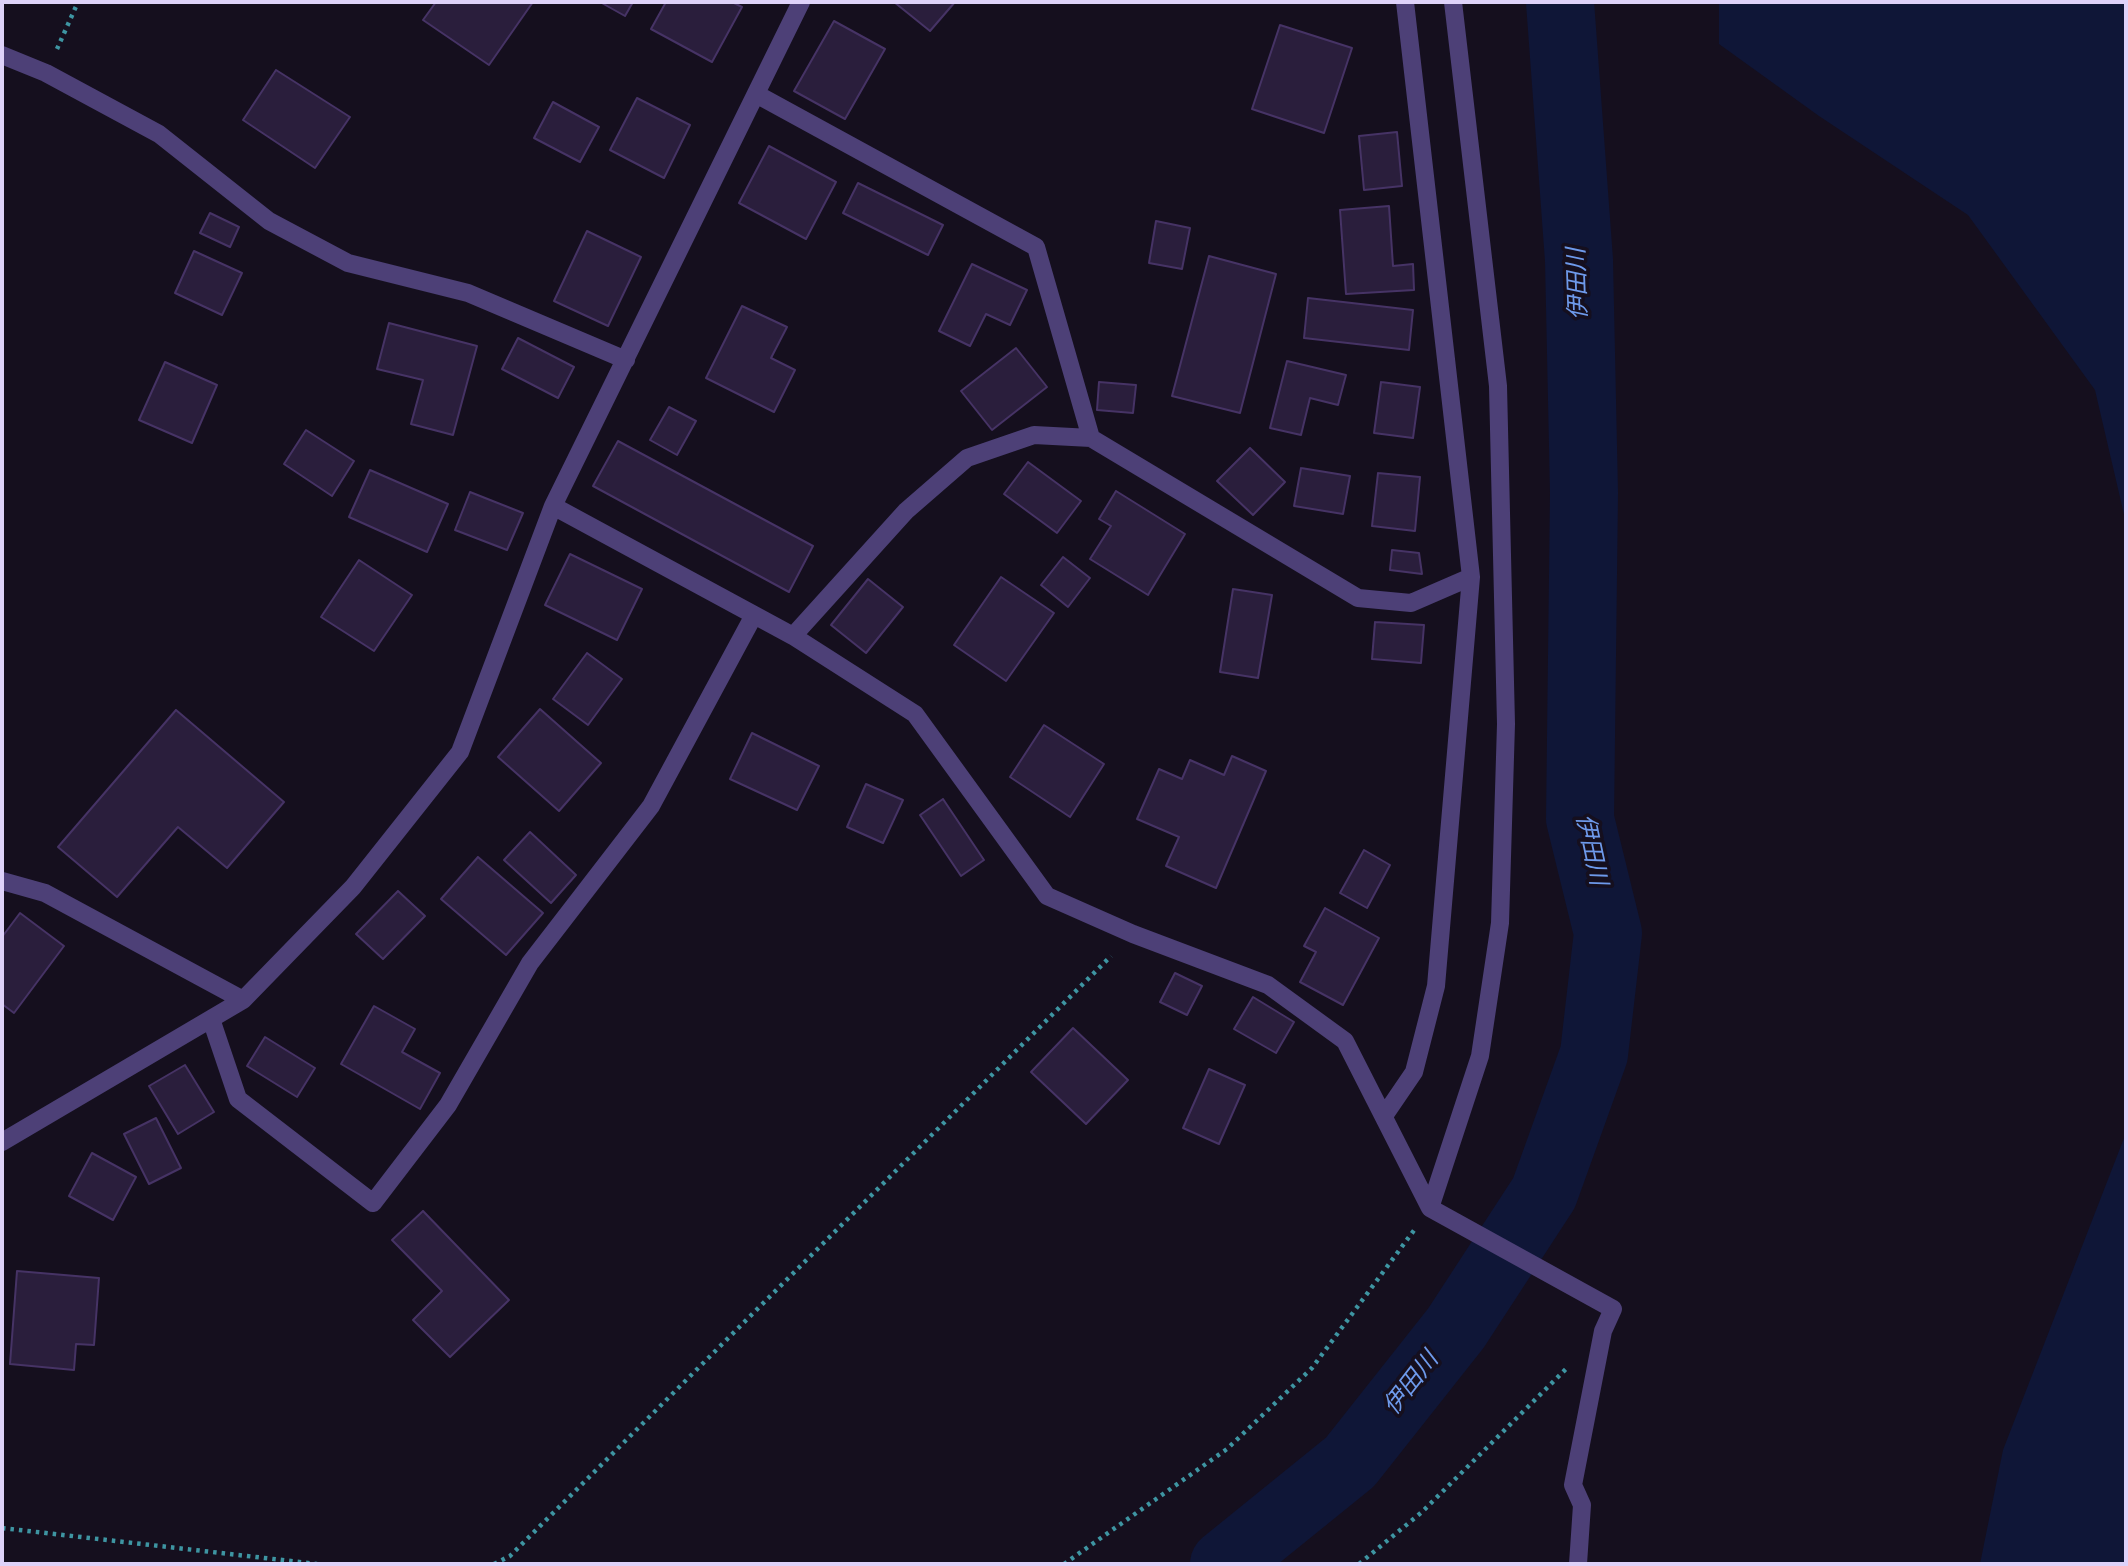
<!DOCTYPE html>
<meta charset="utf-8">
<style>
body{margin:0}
#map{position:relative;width:2128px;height:1566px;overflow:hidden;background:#150f1e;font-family:"Roboto Condensed",sans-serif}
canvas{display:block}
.frame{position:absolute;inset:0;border:4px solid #ded2f9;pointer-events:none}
</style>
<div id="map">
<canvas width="2128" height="1566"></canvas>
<div class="frame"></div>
</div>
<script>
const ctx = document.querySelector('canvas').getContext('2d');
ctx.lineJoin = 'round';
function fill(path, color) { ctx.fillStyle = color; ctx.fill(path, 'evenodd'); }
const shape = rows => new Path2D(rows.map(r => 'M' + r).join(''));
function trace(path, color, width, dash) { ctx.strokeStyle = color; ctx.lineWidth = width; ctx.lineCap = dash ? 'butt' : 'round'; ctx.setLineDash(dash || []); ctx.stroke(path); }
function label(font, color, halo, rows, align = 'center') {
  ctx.font = font + ' "Roboto Condensed","Noto Sans JP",sans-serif'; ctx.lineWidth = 7; ctx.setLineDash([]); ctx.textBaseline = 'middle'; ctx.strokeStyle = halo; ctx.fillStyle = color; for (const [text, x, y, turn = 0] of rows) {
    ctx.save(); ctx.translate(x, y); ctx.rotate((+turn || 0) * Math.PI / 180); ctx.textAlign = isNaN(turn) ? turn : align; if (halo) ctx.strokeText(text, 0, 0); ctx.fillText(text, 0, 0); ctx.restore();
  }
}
fill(shape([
 [1719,2,2126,2,2126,523,2095,390,1968,215,1819,116,1719,44],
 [2126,1133,2126,1564,1980,1564,2003,1450]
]), '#0f1637');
trace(shape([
 [1224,1564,1350,1462,1456,1328,1544,1193,1594,1054,1608,933,1580,819,1584,493,1579,260,1560,2]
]), '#0f1637', 68);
const building = shape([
 [436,2,533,2,489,65,423,20,436,2],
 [600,2,633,2,625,16,600,2],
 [666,2,732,2,742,7,712,62,651,29,666,2],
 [894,2,955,2,930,31,894,2],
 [834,21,885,49,845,119,794,91,834,21],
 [1280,25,1352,48,1324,133,1252,109,1280,25],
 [276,70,350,117,315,168,243,120,276,70],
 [637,98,690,125,664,178,610,150,637,98],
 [553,102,599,127,580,162,534,138,553,102],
 [1397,132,1402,186,1364,190,1359,136,1397,132],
 [769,146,836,182,806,239,739,203,769,146],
 [858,183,943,225,928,255,843,213,858,183],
 [1389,206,1393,266,1413,264,1414,290,1346,294,1340,210,1389,206],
 [210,213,239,227,230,247,200,233,210,213],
 [1156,221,1190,228,1182,269,1149,263,1156,221],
 [587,231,641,257,608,326,554,301,587,231],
 [194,251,242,273,222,315,175,293,194,251],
 [1209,256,1276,274,1240,413,1172,396,1209,256],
 [972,264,1027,290,1010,325,986,314,970,346,939,331,972,264],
 [1308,298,1413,310,1409,350,1304,338,1308,298],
 [742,306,787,327,771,358,795,370,774,412,706,378,742,306],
 [389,323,477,346,453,435,411,424,423,380,377,369,389,323],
 [518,338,574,367,558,398,502,369,518,338],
 [1016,348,1047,387,992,430,961,391,1016,348],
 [1287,361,1346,375,1338,405,1310,398,1301,435,1270,428,1287,361],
 [165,362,217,385,192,443,139,420,165,362],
 [1099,382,1136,385,1133,413,1097,410,1099,382],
 [1381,382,1420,387,1413,438,1374,433,1381,382],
 [669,407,696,421,677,455,650,440,669,407],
 [306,430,354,461,332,496,284,464,306,430],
 [618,441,813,546,789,592,593,486,618,441],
 [1250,448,1285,482,1253,515,1217,481,1250,448],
 [1028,462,1081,501,1057,533,1004,494,1028,462],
 [1301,468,1350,476,1343,514,1294,506,1301,468],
 [370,470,448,504,427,552,349,517,370,470],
 [1378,473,1420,477,1415,531,1372,526,1378,473],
 [1116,491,1185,534,1148,595,1090,559,1111,526,1099,519,1116,491],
 [470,492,523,513,507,550,455,530,470,492],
 [1392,550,1419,553,1422,574,1390,570,1392,550],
 [570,554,642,589,617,640,545,605,570,554],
 [1063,557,1090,578,1068,607,1041,585,1063,557],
 [359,560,412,595,374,651,321,617,359,560],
 [1001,577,1054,613,1006,681,954,645,1001,577],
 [868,579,903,607,866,653,831,625,868,579],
 [1233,589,1272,595,1258,678,1220,672,1233,589],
 [1375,622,1424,625,1421,663,1372,659,1375,622],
 [587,653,622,679,588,725,553,699,587,653],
 [540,709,601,763,559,811,498,757,540,709],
 [176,710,284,802,227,868,178,827,117,897,58,847,176,710],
 [1044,725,1104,764,1070,817,1010,777,1044,725],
 [752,733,819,766,797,810,730,779,752,733],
 [1232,756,1266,771,1216,888,1166,866,1179,837,1137,819,1159,769,1182,779,1190,760,1224,775,1232,756],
 [866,784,903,800,883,843,847,827,866,784],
 [943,799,984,860,961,876,920,815,943,799],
 [530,832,576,875,551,903,504,860,530,832],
 [1364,850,1390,865,1367,908,1340,893,1364,850],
 [478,857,543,913,506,955,441,899,478,857],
 [398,891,425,916,383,959,356,934,398,891],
 [1325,908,1379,938,1343,1005,1300,982,1316,952,1304,946,1325,908],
 [20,913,64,946,14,1013,2,1004,2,937,20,913],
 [1175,973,1202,986,1187,1015,1160,1002,1175,973],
 [1253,997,1294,1022,1276,1053,1234,1029,1253,997],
 [374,1006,415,1029,402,1052,440,1073,420,1109,341,1064,374,1006],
 [1073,1028,1128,1080,1086,1124,1031,1072,1073,1028],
 [265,1037,315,1068,297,1097,247,1066,265,1037],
 [185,1065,214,1112,178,1134,149,1086,185,1065],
 [1209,1069,1245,1085,1219,1144,1183,1128,1209,1069],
 [156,1118,181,1168,149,1184,124,1134,156,1118],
 [92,1153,136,1177,113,1220,69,1196,92,1153],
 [423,1211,509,1300,450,1357,413,1320,442,1291,392,1240,423,1211],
 [17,1271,99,1278,94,1345,76,1344,74,1370,10,1364,17,1271]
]);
fill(building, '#2a1e3c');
trace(building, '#463365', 2);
trace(shape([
 [57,49,78,2],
 [2,1528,317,1564],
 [494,1564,510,1556,1111,956],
 [1064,1564,1227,1449,1312,1368,1415,1229],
 [1359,1564,1422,1512,1566,1369]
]), '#3e95a2', 4.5, [3.5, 5]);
trace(shape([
 [2,55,46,73,159,134,269,221,348,263,468,293,626,360],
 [756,94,1036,247,1091,438,1358,598,1411,603,1471,577],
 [553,506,793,636,915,714,1047,896,1133,934,1268,985,1345,1041,1430,1208,1613,1309,1603,1331,1573,1485,1582,1505,1578,1564],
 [793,636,906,511,967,458,1034,435,1091,438],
 [2,881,45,893,243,1000],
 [211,1019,238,1099,373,1203,448,1105,530,963,651,806,754,615],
 [1384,1116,1414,1072,1436,986,1471,577,1405,2],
 [2,1142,243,1000,353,887,460,752,553,506,801,2],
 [1430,1208,1480,1056,1500,923,1506,724,1498,386,1453,2]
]), '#4d4077', 18);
label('italic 24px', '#6e9aeb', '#150f1e', [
 ["伊田川",1579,284,-92],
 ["伊田川",1590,850,78],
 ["伊田川",1412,1384,-52]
]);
</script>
